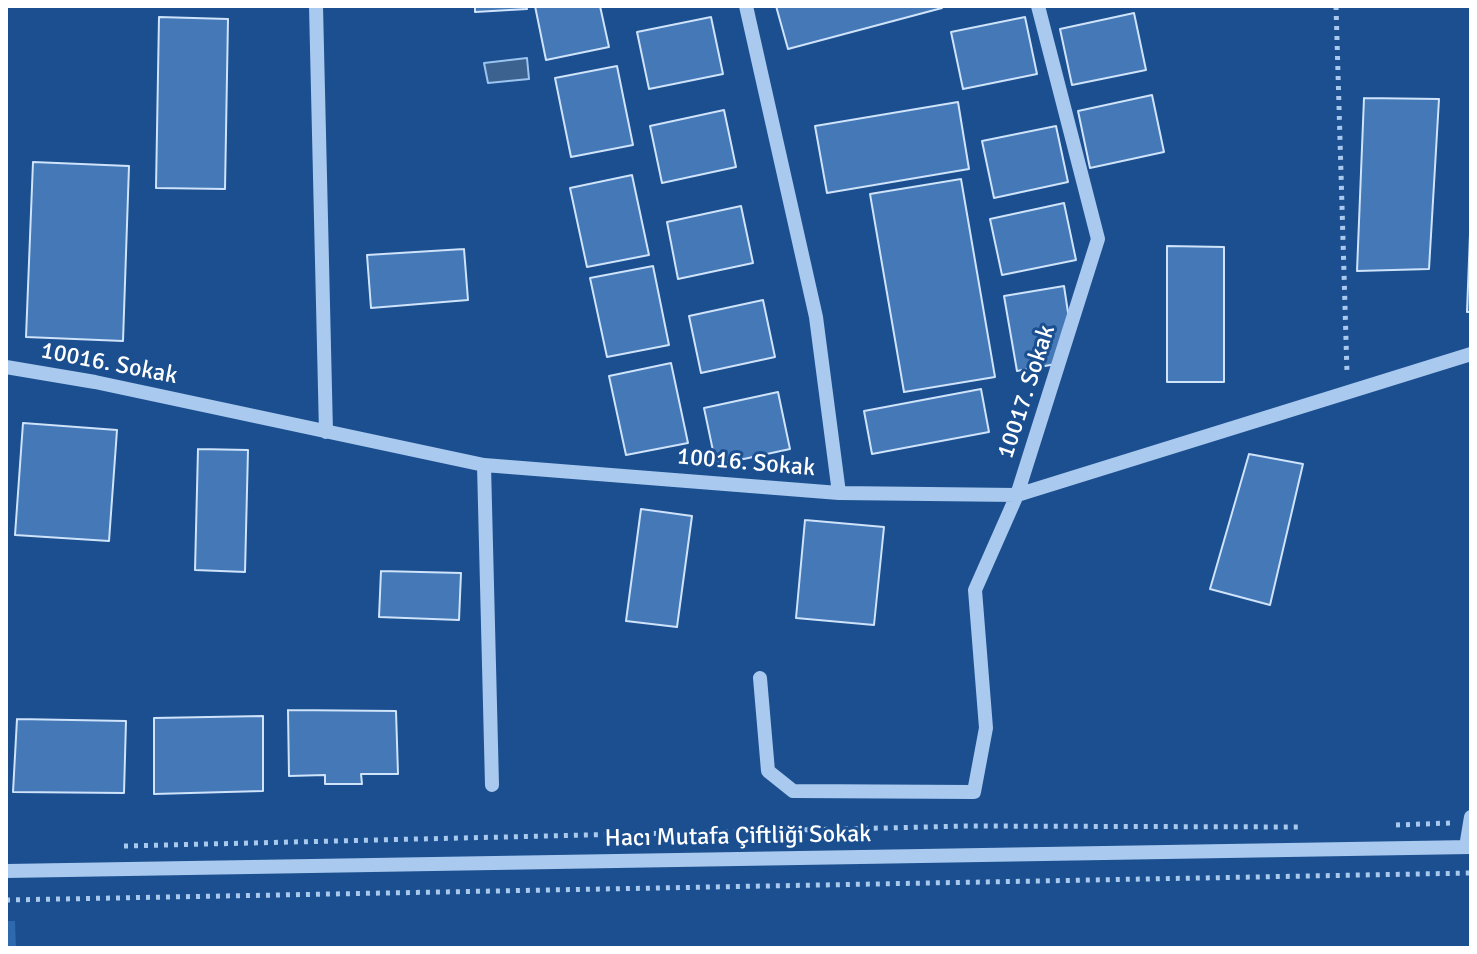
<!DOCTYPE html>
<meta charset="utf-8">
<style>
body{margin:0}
#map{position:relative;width:1477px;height:954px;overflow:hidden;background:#1b4f8f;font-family:Signika,sans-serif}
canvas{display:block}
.frame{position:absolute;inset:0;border:8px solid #fff;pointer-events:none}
</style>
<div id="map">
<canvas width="1477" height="954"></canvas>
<div class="frame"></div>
</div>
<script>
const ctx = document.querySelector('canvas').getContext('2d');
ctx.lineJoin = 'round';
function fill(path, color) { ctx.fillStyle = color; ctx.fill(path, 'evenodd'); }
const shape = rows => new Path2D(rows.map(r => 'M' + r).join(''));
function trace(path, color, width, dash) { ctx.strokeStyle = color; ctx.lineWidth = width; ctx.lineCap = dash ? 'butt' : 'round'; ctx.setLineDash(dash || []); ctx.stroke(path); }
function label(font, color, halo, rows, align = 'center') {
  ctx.font = font + ' Signika,sans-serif'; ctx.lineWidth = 6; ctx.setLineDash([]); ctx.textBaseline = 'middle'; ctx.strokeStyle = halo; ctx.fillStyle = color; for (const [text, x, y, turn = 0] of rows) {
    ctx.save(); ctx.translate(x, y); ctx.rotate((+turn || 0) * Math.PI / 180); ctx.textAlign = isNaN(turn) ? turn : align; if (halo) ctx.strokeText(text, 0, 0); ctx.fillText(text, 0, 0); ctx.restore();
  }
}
fill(shape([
 [6,921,15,921,16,948,6,948]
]), '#2e69ad');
const water = shape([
 [527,58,529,79,488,83,484,63,527,58]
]);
fill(water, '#3c6290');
trace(water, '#9cc4f0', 2);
const building = shape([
 [475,6,526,6,527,9,475,12,475,6],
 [535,6,600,6,609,47,546,60,535,6],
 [776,6,942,6,942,8,788,49,776,6],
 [1134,13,1146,70,1072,85,1060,29,1134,13],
 [159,17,228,19,225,189,156,188,159,17],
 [711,17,723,74,649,89,637,32,711,17],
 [1025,17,1037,74,963,89,951,32,1025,17],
 [617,66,633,145,571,157,555,78,617,66],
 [1152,95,1164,152,1090,168,1078,111,1152,95],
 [1364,98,1439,99,1429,269,1357,271,1364,98],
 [958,102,969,169,827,193,815,126,958,102],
 [724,110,736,167,662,183,650,126,724,110],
 [1056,126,1068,182,994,198,982,141,1056,126],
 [33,162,129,166,123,341,26,337,33,162],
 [632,175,649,255,587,267,570,188,632,175],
 [961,179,995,377,904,392,870,194,961,179],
 [1064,203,1076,260,1002,275,990,219,1064,203],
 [741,206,753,263,678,279,667,222,741,206],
 [1471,208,1471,312,1467,312,1471,208],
 [1167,246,1224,247,1224,382,1167,382,1167,246],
 [464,249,468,300,371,308,367,255,464,249],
 [653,266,669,345,607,357,590,278,653,266],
 [1064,286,1069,319,1056,364,1017,371,1004,296,1064,286],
 [763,300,775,357,701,373,689,316,763,300],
 [671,363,688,443,626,455,609,376,671,363],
 [981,389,989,432,872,454,864,411,981,389],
 [778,392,790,449,716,465,704,408,778,392],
 [23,423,117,430,109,541,15,535,23,423],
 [198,449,248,450,245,572,195,570,198,449],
 [1249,454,1303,464,1270,605,1210,589,1249,454],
 [641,509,692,516,677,627,626,621,641,509],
 [805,520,884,527,874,625,796,618,805,520],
 [381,571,461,573,459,620,379,617,381,571],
 [288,710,396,711,398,774,361,774,362,784,325,784,325,775,289,776,288,710],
 [263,716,263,791,154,794,154,718,263,716],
 [17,719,126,721,124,793,13,792,17,719]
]);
fill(building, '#4478b7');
trace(building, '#cfe3fa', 2);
trace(shape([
 [1336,6,1347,373],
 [1396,825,1450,823],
 [124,846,967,826,1302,827],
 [6,900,1471,873]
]), '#a9c9ee', 5, [4, 6]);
trace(shape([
 [316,6,326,432],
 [746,6,816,317,839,493],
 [6,367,95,382,484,465,839,493,1017,495,1471,354],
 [484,465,492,785],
 [760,678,768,771,793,791,974,792,986,728,975,590,1017,495,1098,239,1038,6],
 [1466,847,1471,817],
 [6,871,1471,847]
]), '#a9c9ee', 14);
label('24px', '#fff', '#1b4f8f', [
 ["10016. Sokak",109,364,11],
 ["10017. Sokak",1027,392,-72],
 ["10016. Sokak",746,463,5],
 ["Hacı Mutafa Çiftliği Sokak",738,837,-1]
]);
</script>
